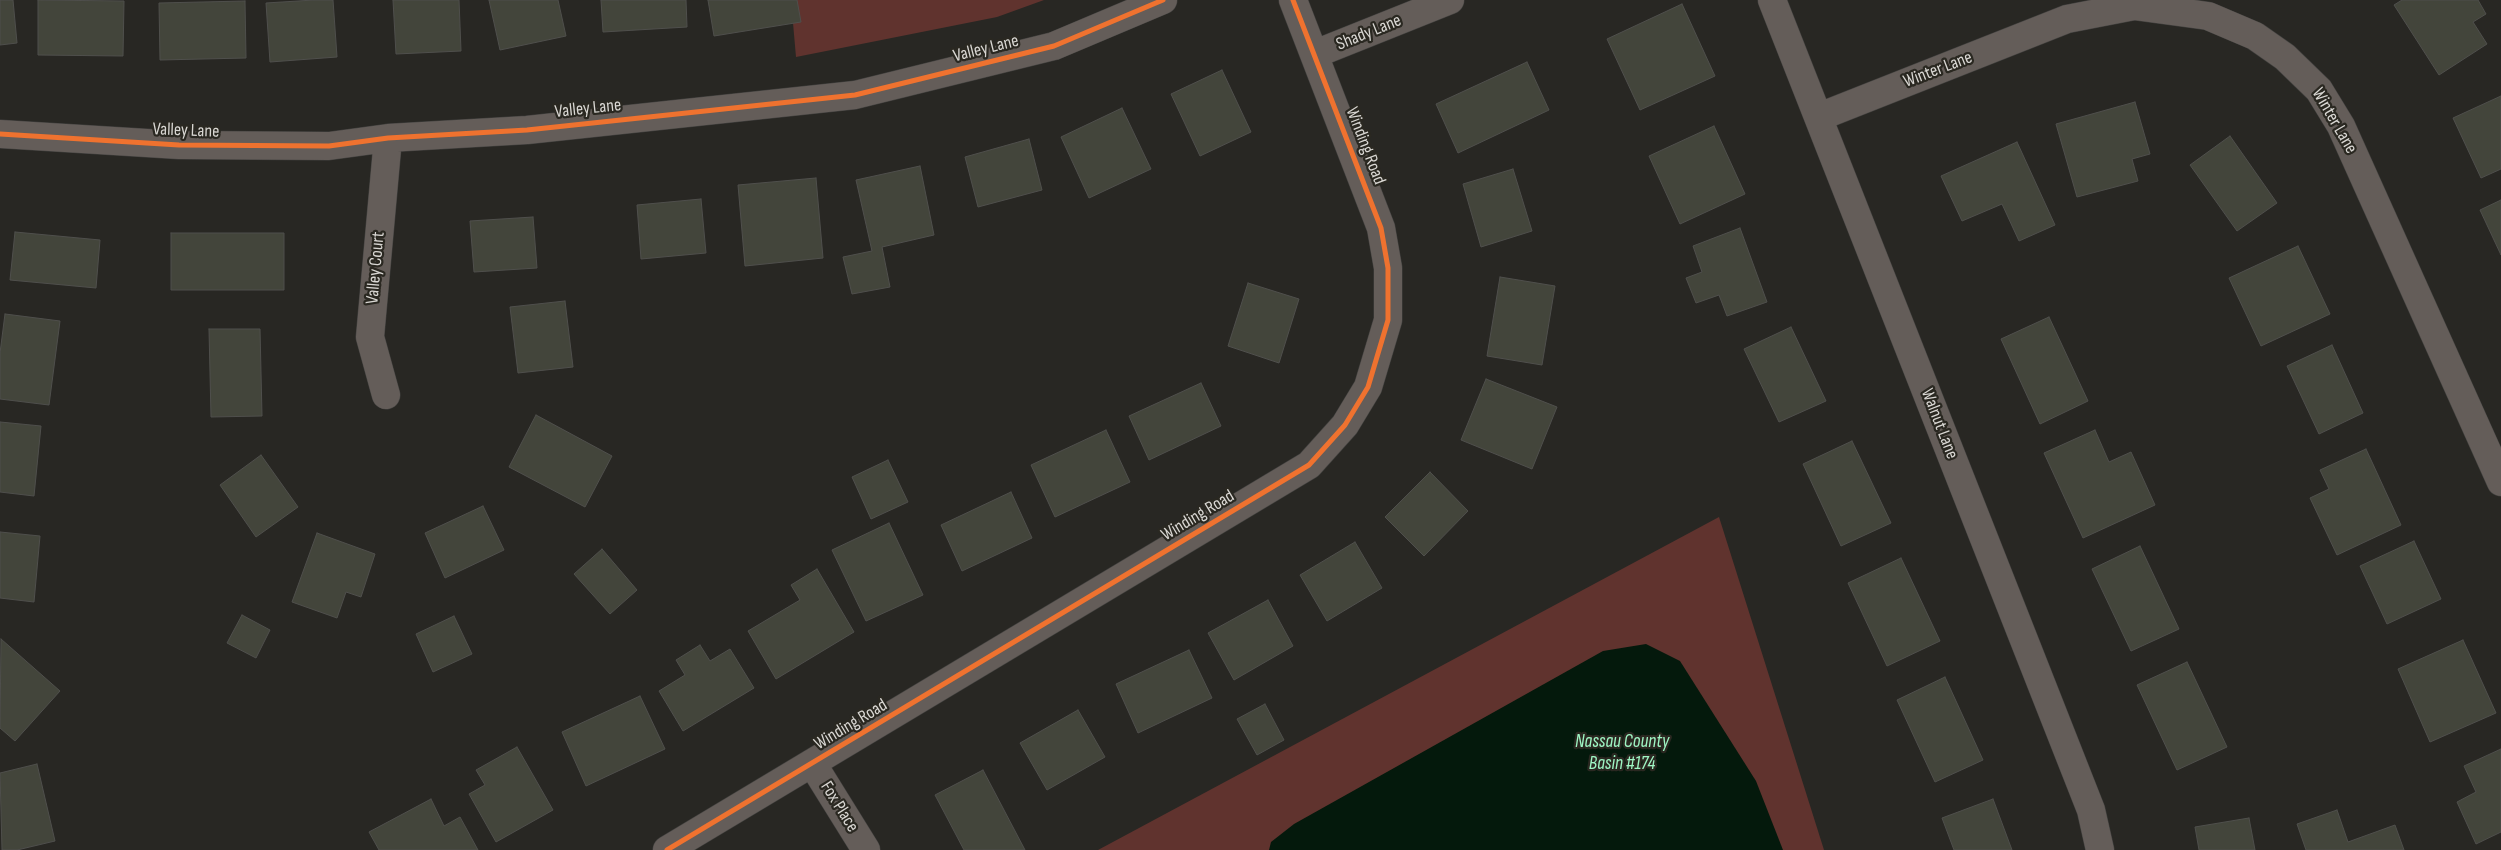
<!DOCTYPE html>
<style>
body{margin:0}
canvas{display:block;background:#282723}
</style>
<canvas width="2501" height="850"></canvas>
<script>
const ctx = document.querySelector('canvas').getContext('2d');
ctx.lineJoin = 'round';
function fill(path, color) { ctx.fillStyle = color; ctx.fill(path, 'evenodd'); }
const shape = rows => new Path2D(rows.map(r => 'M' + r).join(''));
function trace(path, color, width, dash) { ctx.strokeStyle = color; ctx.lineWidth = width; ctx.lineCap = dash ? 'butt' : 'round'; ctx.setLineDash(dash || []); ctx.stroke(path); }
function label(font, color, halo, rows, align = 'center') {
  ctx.font = font + ' "Sofia Sans Condensed",sans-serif'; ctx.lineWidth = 4.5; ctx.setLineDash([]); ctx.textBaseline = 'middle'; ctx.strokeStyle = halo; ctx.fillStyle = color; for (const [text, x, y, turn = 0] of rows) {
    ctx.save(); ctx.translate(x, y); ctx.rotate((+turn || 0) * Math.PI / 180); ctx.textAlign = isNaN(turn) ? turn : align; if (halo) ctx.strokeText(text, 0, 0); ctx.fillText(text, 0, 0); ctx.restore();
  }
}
fill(shape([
 [791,0,1044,0,997,17,796,57],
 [1719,517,1824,850,1098,850]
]), '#60332e');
fill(shape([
 [1646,644,1680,661,1756,781,1783,850,1269,850,1271,842,1294,824,1603,651]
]), '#04190c');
const building = shape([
 [0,0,13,0,17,43,0,45,0,0],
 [38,0,124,1,123,56,38,55,38,0],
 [314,0,333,0,337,57,270,62,266,3,314,0],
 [393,0,459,0,461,51,396,54,393,0],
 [489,0,558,0,566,36,500,50,489,0],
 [601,0,686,0,687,27,603,32,601,0],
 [708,0,797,0,801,22,714,36,708,0],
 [2402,0,2478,0,2486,14,2473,22,2487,44,2439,75,2394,5,2402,0],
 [245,1,246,58,160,60,159,3,245,1],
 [1682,4,1715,76,1640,110,1607,39,1682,4],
 [1527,62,1549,110,1458,153,1436,104,1527,62],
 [1222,70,1251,132,1200,156,1171,94,1222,70],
 [2501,96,2501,169,2481,178,2453,118,2501,96],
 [2135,102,2150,154,2132,159,2138,181,2077,197,2056,124,2135,102],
 [1122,108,1151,169,1089,198,1061,137,1122,108],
 [1714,126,1745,194,1680,224,1649,156,1714,126],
 [2230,136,2277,203,2237,231,2190,165,2230,136],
 [1029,139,1042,190,978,207,965,157,1029,139],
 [2017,142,2055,225,2019,241,2002,204,1962,221,1941,176,2017,142],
 [920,166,934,235,882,247,890,287,852,294,843,257,872,251,856,180,920,166],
 [1513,169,1532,231,1481,247,1463,184,1513,169],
 [816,178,823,258,745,266,738,185,816,178],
 [701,199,706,253,641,259,637,205,701,199],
 [2501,200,2501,255,2480,210,2501,200],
 [533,217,537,268,474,272,470,221,533,217],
 [1740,228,1767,302,1727,316,1719,295,1696,303,1686,278,1702,272,1693,246,1740,228],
 [15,232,100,240,96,288,10,280,15,232],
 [171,233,284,233,284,290,171,290,171,233],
 [2298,246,2330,314,2261,346,2229,278,2298,246],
 [1500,277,1555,286,1542,365,1487,356,1500,277],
 [1248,283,1299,299,1279,363,1228,346,1248,283],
 [565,301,573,367,518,373,510,307,565,301],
 [5,314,60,321,49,405,0,399,0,353,5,314],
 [2049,317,2088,401,2040,424,2001,339,2049,317],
 [1791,327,1826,401,1779,422,1744,349,1791,327],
 [209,329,260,329,262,416,211,417,209,329],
 [2332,345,2363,413,2319,434,2287,366,2332,345],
 [1486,379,1557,407,1532,469,1461,440,1486,379],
 [1201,383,1221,426,1149,460,1129,416,1201,383],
 [536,415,612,456,585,507,509,467,536,415],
 [0,422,41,426,34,496,0,492,0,422],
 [1106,430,1130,482,1055,517,1031,465,1106,430],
 [2095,430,2109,462,2131,452,2155,505,2083,538,2044,453,2095,430],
 [1852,441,1891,523,1841,546,1803,464,1852,441],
 [2366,449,2401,525,2337,555,2310,498,2329,489,2320,470,2366,449],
 [261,455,298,507,256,537,220,485,261,455],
 [888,460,908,502,871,519,852,477,888,460],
 [1430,472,1468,511,1424,556,1385,517,1430,472],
 [1011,492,1032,538,962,571,941,525,1011,492],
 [483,506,504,550,445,578,425,533,483,506],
 [889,523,923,595,866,621,832,550,889,523],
 [0,532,40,536,34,602,0,598,0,532],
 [317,533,375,554,361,597,346,592,337,618,292,602,317,533],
 [2414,541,2441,599,2387,624,2360,566,2414,541],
 [1355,542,1382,588,1327,621,1300,575,1355,542],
 [2140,546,2179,629,2131,651,2092,569,2140,546],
 [602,549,637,590,610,614,574,574,602,549],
 [1901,558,1940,641,1887,666,1848,583,1901,558],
 [817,569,854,632,776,679,748,631,800,600,791,585,817,569],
 [1268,600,1293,646,1234,680,1208,633,1268,600],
 [242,615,270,630,256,658,227,643,242,615],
 [454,616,472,654,433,672,416,634,454,616],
 [1,639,60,691,15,741,0,728,1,639],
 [2463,640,2496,713,2430,742,2398,669,2463,640],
 [700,645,710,661,730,649,754,688,683,731,659,691,685,675,676,660,700,645],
 [1189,650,1212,698,1138,733,1116,684,1189,650],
 [2187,662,2227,747,2177,770,2137,685,2187,662],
 [1945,677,1983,760,1935,782,1897,700,1945,677],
 [640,696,665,749,586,786,562,732,640,696],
 [1265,704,1284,740,1257,755,1237,719,1265,704],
 [1078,710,1105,757,1047,790,1020,743,1078,710],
 [517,747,553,810,496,842,469,794,485,785,476,770,517,747],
 [2501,749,2501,832,2476,844,2457,802,2476,792,2464,766,2501,749],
 [37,764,55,841,17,850,2,850,0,773,37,764],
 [983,770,1025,850,964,850,935,795,983,770],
 [431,799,444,826,460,817,478,850,379,850,369,832,431,799],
 [1993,799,2012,850,1954,850,1942,818,1993,799],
 [2337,810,2348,842,2395,825,2404,850,2306,850,2297,824,2337,810],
 [2249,818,2255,850,2199,850,2195,827,2249,818]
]);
fill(building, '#43453b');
trace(building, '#4f4f4c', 1);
const minor = shape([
 [1772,0,2091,810,2100,850],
 [1315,54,1450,0],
 [1819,117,2067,19,2134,6,2208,16,2255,36,2285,57,2319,90,2341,126,2501,482],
 [0,134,179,145,329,146,388,138,527,130,855,95,1054,46,1163,0],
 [386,395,370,337,388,138],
 [812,763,866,850],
 [667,850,1309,465,1345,425,1368,387,1388,320,1388,268,1381,228,1293,0]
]);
trace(minor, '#434240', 29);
trace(minor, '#645d59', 28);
trace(shape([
 [0,134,179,145,329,146,388,138,527,130,855,95,1054,46,1163,0],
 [667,850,1309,465,1345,425,1368,387,1388,320,1388,268,1381,228,1293,0]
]), '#ef722f', 5);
label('18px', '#d9d7d3', '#2a2821', [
 ["Shady Lane",1369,33,-22],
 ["Valley Lane",986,49,-14],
 ["Winter Lane",1938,70,-21],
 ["Valley Lane",588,109,-6],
 ["Winter Lane",2334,121,60],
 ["Valley Lane",186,131,2],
 ["Winding Road",1365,146,69],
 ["Valley Court",376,268,-85],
 ["Walnut Lane",1939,424,69],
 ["Winding Road",1198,516,-31],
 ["Winding Road",851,725,-31],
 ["Fox Place",839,807,58]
]);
label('italic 19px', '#9ff6c4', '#2a2821', [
 ["Nassau County",1622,742],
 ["Basin #174",1622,764]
]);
</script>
